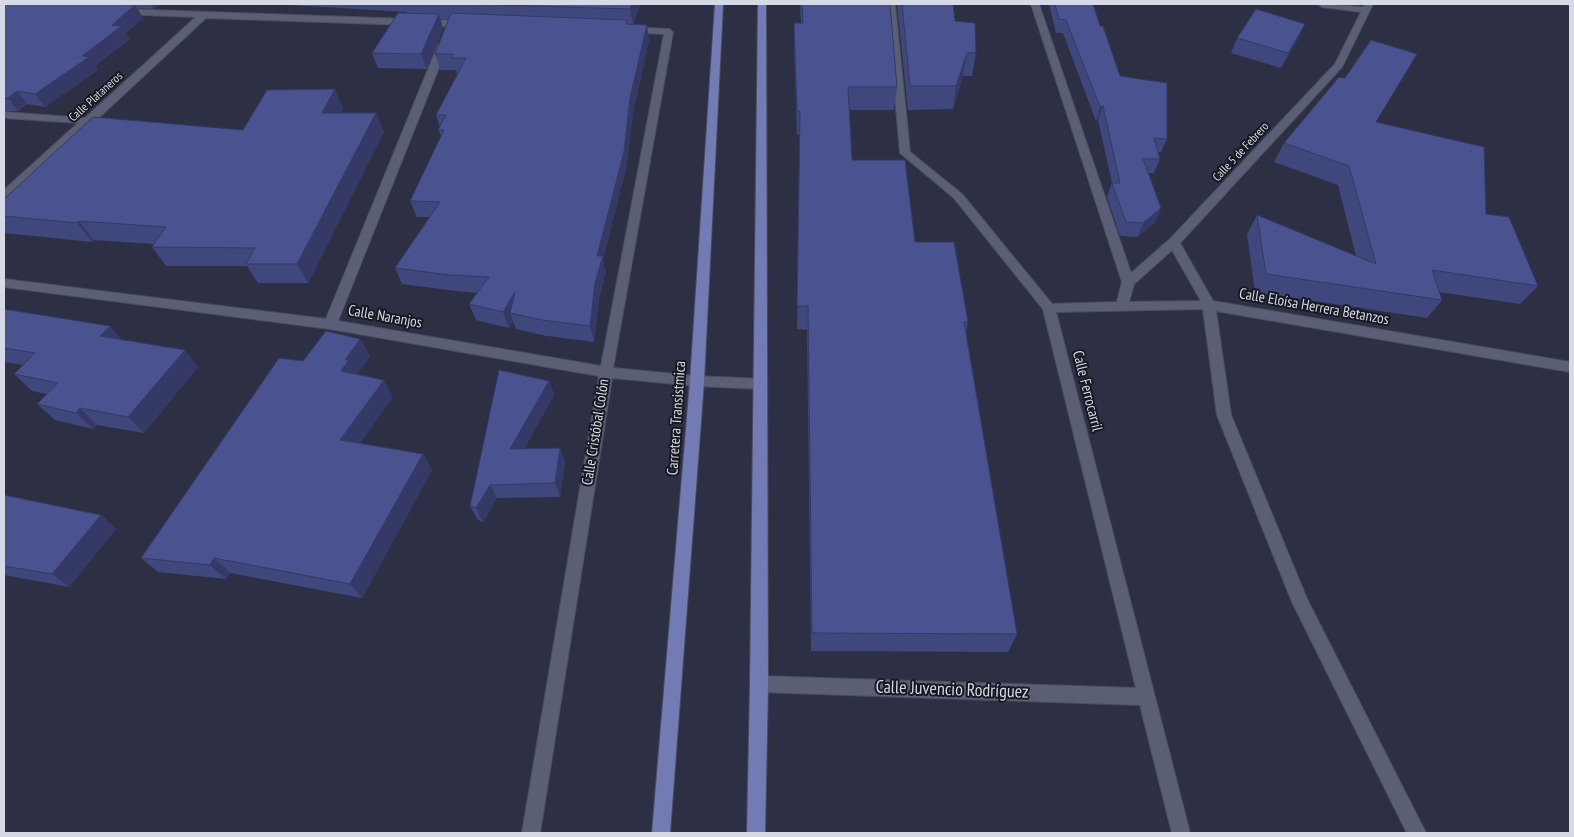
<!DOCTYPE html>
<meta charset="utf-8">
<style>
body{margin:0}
#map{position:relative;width:1574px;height:837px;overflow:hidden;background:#2d3045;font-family:"PT Sans Narrow",sans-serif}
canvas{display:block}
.frame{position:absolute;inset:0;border:5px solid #d6d9e6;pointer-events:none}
</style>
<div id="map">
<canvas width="1574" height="837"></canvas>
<div class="frame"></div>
</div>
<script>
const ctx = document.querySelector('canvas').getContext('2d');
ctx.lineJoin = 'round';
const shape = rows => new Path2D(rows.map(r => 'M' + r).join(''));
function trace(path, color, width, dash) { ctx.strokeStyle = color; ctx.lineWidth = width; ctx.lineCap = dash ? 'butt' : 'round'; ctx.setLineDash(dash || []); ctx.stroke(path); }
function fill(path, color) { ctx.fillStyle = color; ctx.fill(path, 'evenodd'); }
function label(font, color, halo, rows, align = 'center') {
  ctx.font = font + ' "PT Sans Narrow",sans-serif'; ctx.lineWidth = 4; ctx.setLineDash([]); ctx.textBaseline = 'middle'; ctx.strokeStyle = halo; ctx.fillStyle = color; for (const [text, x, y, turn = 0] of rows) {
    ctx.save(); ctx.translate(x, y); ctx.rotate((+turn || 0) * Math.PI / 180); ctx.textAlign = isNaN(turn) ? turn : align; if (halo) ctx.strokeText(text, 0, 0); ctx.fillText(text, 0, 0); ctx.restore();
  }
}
const minor = shape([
 [887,4,895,4,910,152,962,194,1052,304,1117,302,1122,282,1031,4,1039,4,1131,273,1170,239,1335,64,1361,12,1322,7,1318,4,1363,7,1365,4,1373,4,1342,67,1180,243,1213,301,1570,362,1570,372,1216,311,1231,415,1307,599,1426,833,1407,833,1292,602,1217,415,1203,309,1056,312,1190,833,1172,833,1140,705,759,692,753,690,750,684,753,678,759,676,1136,688,1043,309,954,198,900,153,887,4],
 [1172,250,1201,301,1129,302,1134,284,1172,250],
 [122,9,465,21,469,24,465,27,206,18,93,123,8,198,4,199,4,190,78,123,4,118,4,112,85,118,196,17,119,14,118,12,122,9],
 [629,27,669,29,673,32,613,368,697,376,761,379,768,384,761,389,697,386,612,378,540,833,522,833,599,376,330,329,4,287,4,279,326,319,438,45,443,42,448,45,338,321,601,366,664,34,626,32,625,30,629,27]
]);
const primary = shape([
 [715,4,723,4,704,381,670,833,652,833,690,381,715,4],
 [758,4,766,4,768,684,765,833,747,833,750,684,758,4]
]);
trace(minor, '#4b4e5f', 2);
trace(primary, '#4b4e5f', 2);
fill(minor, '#5a5f76');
fill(primary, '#737bb5');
fill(shape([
 [4,4,159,4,153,9,137,8,143,18,126,33,130,39,95,66,98,70,45,107,27,104,18,111,4,111],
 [274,4,640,4,633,24,647,25,649,40,633,114,626,168,603,260,606,272,599,299,594,342,547,336,516,329,513,321,509,328,476,320,469,304,478,293,456,291,402,284,395,268,430,217,417,217,410,201,441,136,438,130,440,127,436,115,458,74,457,74,456,70,440,70,435,54,449,19,440,19,443,29,427,69,378,68,372,53,407,13,407,12],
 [800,4,890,4,897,87,894,110,849,110,852,160,915,242,968,322,966,331,1017,634,1008,652,811,651,807,330,797,329,800,135,797,135,794,45,794,23,801,23],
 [896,4,953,4,955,21,976,53,972,76,963,76,953,109,908,110,897,4],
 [1049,4,1093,4,1100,26,1120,76,1167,139,1161,152,1158,152,1160,159,1154,173,1149,173,1161,208,1155,222,1138,237,1120,236,1107,197,1112,183,1098,120,1096,121,1063,33,1056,33],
 [1558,4,1570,4,1570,6],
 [1237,38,1298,39,1281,68,1231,53],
 [343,108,340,113,376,113,384,132,308,283,258,283,247,266,166,266,152,247,154,244,94,240,92,242,4,233,4,199,243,130],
 [1376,122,1486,214,1538,286,1520,304,1439,292,1442,300,1427,318,1255,292,1247,234,1257,215,1356,256,1338,185,1274,162,1284,143],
 [4,309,123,340,198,367,144,433,97,425,93,429,55,420,37,404,47,394,32,391,14,374,23,365,4,362],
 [360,339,370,356,357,374,393,397,360,443,423,454,432,470,362,598,230,573,226,579,158,572,141,558,303,361],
 [549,381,554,395,524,449,560,448,565,462,560,497,497,498,483,522,478,520,470,506],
 [4,495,101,515,116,529,69,587,4,575]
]), '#40477c');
fill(shape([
 [151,4,159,4,153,9],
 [632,4,640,4,633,26,630,9],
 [135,5,143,18,126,33,130,39,95,66,98,70,45,107,35,94,82,56,112,25],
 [439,14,443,29,427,69,421,54],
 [1305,24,1298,39,1281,68,1288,53],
 [647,25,649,40,633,114,626,168,603,260,606,272,599,299,594,342,590,326,597,256,630,98],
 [967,53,963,76,953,109,956,86],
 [335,89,343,108,331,131,322,113],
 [17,91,27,104,18,111,8,98],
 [1103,106,1098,120,1096,121,1100,107],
 [376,113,384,132,308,283,297,264],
 [4,116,7,120,4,123],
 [1161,208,1155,222,1138,237,1143,223],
 [79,221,94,240,92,242,77,223],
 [515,292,510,313,513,321,509,328,503,312],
 [110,326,125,343,100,336],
 [360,339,370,356,357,374,341,371,345,360],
 [185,350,198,367,144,433,128,417],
 [384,380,393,397,351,456,340,440],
 [549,381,554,395,516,464,510,449],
 [80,408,97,425,93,429,76,413],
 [560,448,565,462,560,497,555,483],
 [423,454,432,470,362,598,350,584],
 [490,485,497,498,483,522,476,508],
 [101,515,116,529,69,587,52,574],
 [214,558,230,573,226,579,210,565]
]), '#343965');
const building = shape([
 [4,4,93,4,135,5,112,25,122,26,82,56,89,57,35,94,17,91,8,98,4,98,4,4],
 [469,4,632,4,630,9,469,4],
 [802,4,890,4,897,87,848,87,852,160,905,160,915,242,954,242,968,322,964,322,1017,634,812,633,808,306,797,306,800,111,797,111,794,23,803,23,802,4],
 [902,4,953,4,955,21,975,23,976,53,967,53,956,86,910,86,902,4],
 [1055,4,1093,4,1100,26,1103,26,1120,76,1167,83,1167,139,1154,138,1160,159,1143,159,1161,208,1143,223,1126,222,1112,183,1120,183,1103,106,1100,107,1066,20,1059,19,1055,4],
 [1256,9,1305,24,1288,53,1237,38,1256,9],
 [398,13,439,14,421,54,372,53,398,13],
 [451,13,627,20,626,24,647,25,630,98,624,152,597,256,603,256,595,283,590,326,542,320,510,313,515,292,503,312,469,304,489,277,450,275,395,268,440,202,410,201,444,130,438,130,446,115,436,115,466,58,452,58,453,54,435,54,451,13],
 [1371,40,1417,54,1376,122,1484,147,1486,214,1509,217,1538,286,1432,270,1442,300,1266,274,1257,215,1376,264,1349,166,1284,143,1339,77,1345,78,1371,40],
 [335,89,322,113,376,113,297,264,246,264,255,248,152,247,166,227,79,221,77,223,4,216,4,199,93,117,243,130,267,90,335,89],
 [4,309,110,326,100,336,185,350,128,417,80,408,76,413,37,404,58,383,14,374,35,353,4,348,4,309],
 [326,331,360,339,345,360,349,360,341,371,384,380,340,440,423,454,350,584,214,558,210,565,141,558,279,358,303,361,326,331],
 [499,370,549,381,510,449,560,448,555,483,490,485,476,508,470,506,499,370],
 [4,495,101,515,52,574,4,566,4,495]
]);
fill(building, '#4b5290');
trace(building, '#343965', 1);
label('12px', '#d6d9e6', '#171922', [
 ["Calle Plataneros",96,97,-42],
 ["Calle 5 de Febrero",1241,152,-47]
]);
label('15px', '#d6d9e6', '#171922', [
 ["Calle Eloísa Herrera Betanzos",1314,307,10],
 ["Calle Naranjos",385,317,10],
 ["Calle Ferrocarril",1087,391,76],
 ["Carretera Transistmica",677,418,-86],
 ["Calle Cristóbal Colón",596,432,-81]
]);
label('18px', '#d6d9e6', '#171922', [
 ["Calle Juvencio Rodríguez",952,690,2]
]);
</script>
